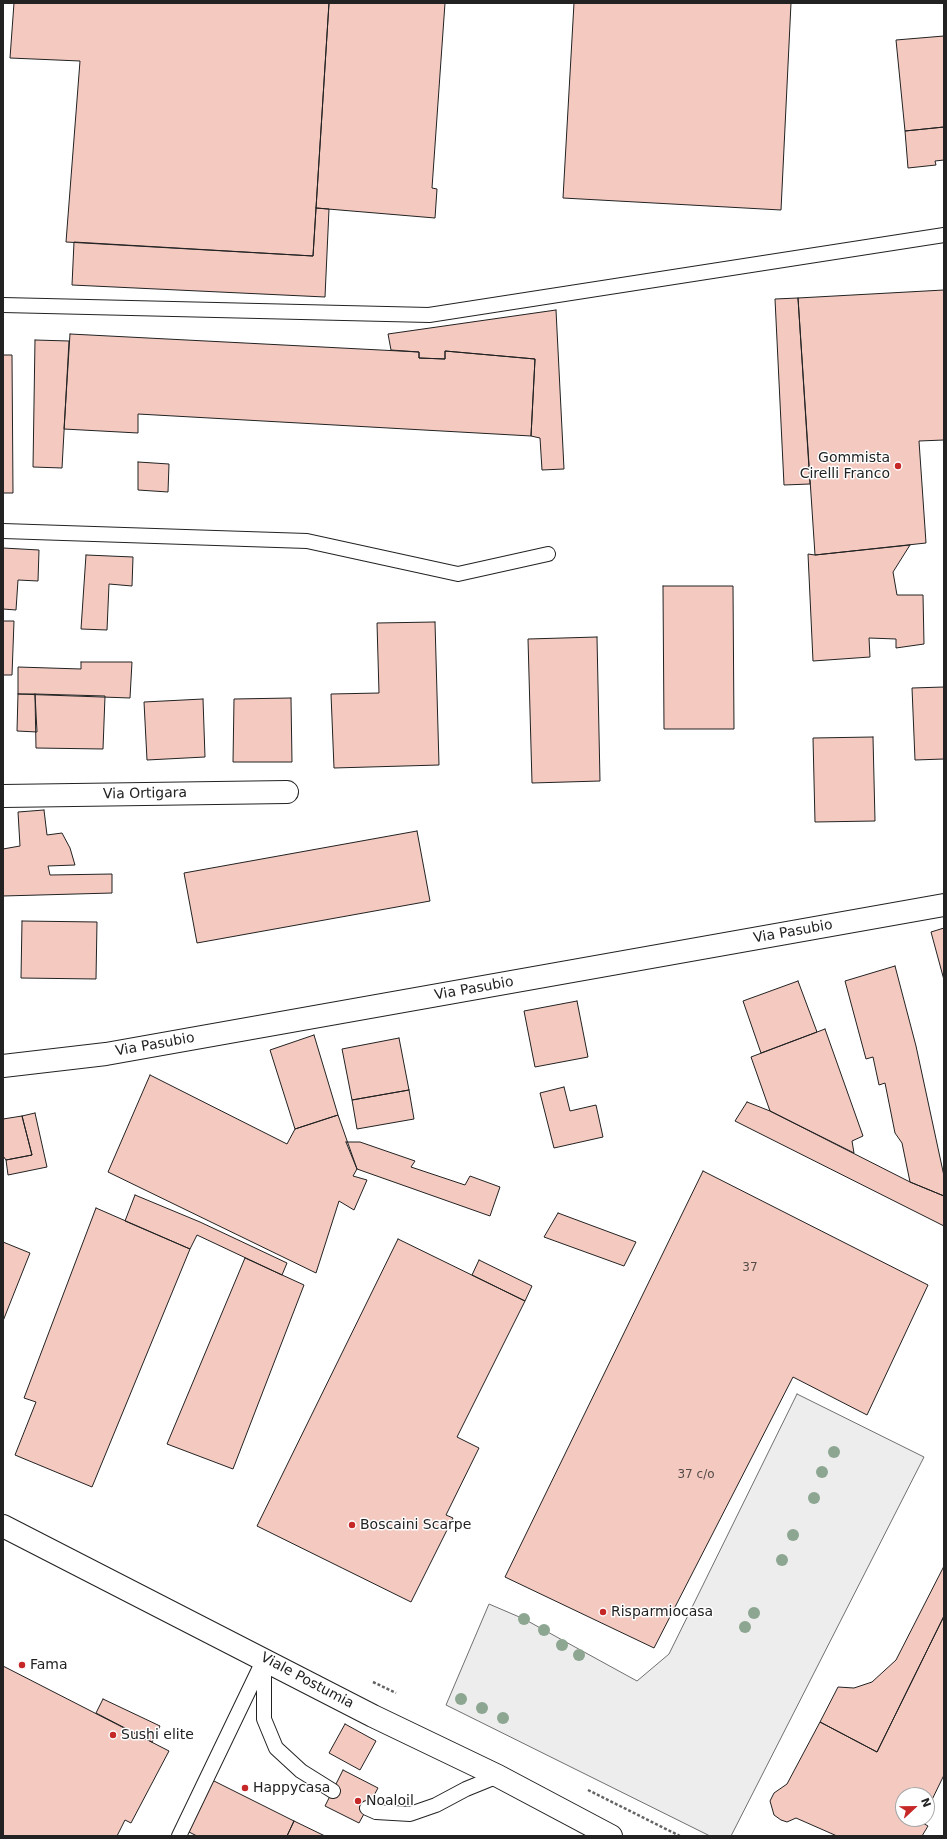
<!DOCTYPE html>
<style>
body{margin:0}
#map{position:relative;width:947px;height:1839px;overflow:hidden;background:#fff;font-family:"DejaVu Sans",sans-serif}
canvas{display:block}
.frame{position:absolute;inset:0;border:4px solid #222;pointer-events:none}
.north{position:absolute;left:895px;top:1787px;width:40px;height:40px;box-sizing:border-box;background:#fff;border:1px solid #a7a7a7;border-radius:50%;rotate:68deg;font-size:11px;font-weight:700;line-height:16px;text-align:center;color:#222}
.north::after{content:'';display:block;margin:auto;width:14px;height:18px;background:#c62828;clip-path:polygon(50% 0,100% 100%,50% 72%,0 100%)}
</style>
<div id="map">
<canvas width="947" height="1839"></canvas>
<div class="frame"></div>
<div class="north">N</div>
</div>
<script>
const ctx = document.querySelector('canvas').getContext('2d');
ctx.lineJoin = 'round';
function fill(path, color) { ctx.fillStyle = color; ctx.fill(path, 'evenodd'); }
const shape = rows => new Path2D(rows.map(r => 'M' + r).join(''));
function trace(path, color, width, dash) { ctx.strokeStyle = color; ctx.lineWidth = width; ctx.lineCap = dash ? 'butt' : 'round'; ctx.setLineDash(dash || []); ctx.stroke(path); }
function label(font, color, halo, rows, align = 'center') {
  ctx.font = font + ' "DejaVu Sans",sans-serif'; ctx.lineWidth = 3; ctx.setLineDash([]); ctx.textBaseline = 'middle'; ctx.strokeStyle = halo; ctx.fillStyle = color; for (const [text, x, y, turn = 0] of rows) {
    ctx.save(); ctx.translate(x, y); ctx.rotate((+turn || 0) * Math.PI / 180); ctx.textAlign = isNaN(turn) ? turn : align; if (halo) ctx.strokeText(text, 0, 0); ctx.fillText(text, 0, 0); ctx.restore();
  }
}
const parking = shape([
 [797,1394,924,1457,731,1836,710,1836,446,1705,489,1604,524,1619,637,1681,669,1654,797,1394]
]);
fill(parking, '#ededed');
trace(parking, '#6f6f6f', 1);
const building = shape([
 [14,3,329,3,313,256,66,242,80,61,10,58,14,3],
 [329,3,445,3,432,188,437,189,435,218,316,208,329,3],
 [574,3,791,3,781,210,563,198,574,3],
 [944,36,944,127,905,131,896,40,944,36],
 [944,127,944,160,935,161,936,165,908,168,905,131,944,127],
 [316,208,329,209,325,297,72,285,74,242,313,256,316,208],
 [944,290,944,440,919,441,926,543,815,555,798,298,944,290],
 [798,298,810,484,784,485,775,299,798,298],
 [556,310,564,469,542,470,540,438,531,436,535,359,445,351,445,359,419,358,419,352,391,350,388,334,556,310],
 [70,334,419,352,419,358,445,359,445,351,535,359,531,436,138,414,138,433,64,429,70,334],
 [35,340,69,341,62,468,33,467,35,340],
 [3,355,12,355,13,493,3,493,3,355],
 [138,462,169,464,168,492,138,490,138,462],
 [910,545,893,572,897,595,923,595,924,644,896,648,896,639,869,638,870,657,813,661,808,554,815,555,910,545],
 [3,548,39,550,38,581,18,580,16,610,3,609,3,548],
 [86,555,133,557,132,586,109,584,107,630,81,629,86,555],
 [663,586,733,586,734,729,664,729,663,586],
 [3,621,14,621,12,675,3,675,3,621],
 [435,622,439,765,334,768,331,694,379,693,377,623,435,622],
 [597,637,600,781,532,783,528,639,597,637],
 [81,662,132,662,130,698,18,694,18,667,81,669,81,662],
 [944,687,944,759,915,760,912,688,944,687],
 [18,694,35,694,37,732,17,731,18,694],
 [35,694,105,696,103,749,36,748,35,694],
 [291,698,292,762,233,762,234,699,291,698],
 [203,699,205,757,147,760,144,702,203,699],
 [873,737,875,821,815,822,813,738,873,737],
 [44,810,47,835,62,833,70,848,75,865,48,866,50,875,112,874,112,893,3,896,3,849,20,846,18,812,44,810],
 [417,831,430,901,197,943,184,873,417,831],
 [22,921,97,922,96,979,21,978,22,921],
 [944,928,944,980,931,932,944,928],
 [895,966,916,1046,944,1176,944,1196,910,1182,902,1143,895,1133,885,1083,879,1085,873,1057,866,1059,845,981,895,966],
 [798,981,817,1032,761,1053,743,1001,798,981],
 [577,1001,588,1057,535,1067,524,1011,577,1001],
 [825,1029,863,1136,852,1141,854,1153,770,1111,751,1057,825,1029],
 [314,1035,338,1115,295,1129,270,1050,314,1035],
 [399,1038,409,1090,352,1100,342,1049,399,1038],
 [150,1075,287,1144,295,1129,338,1115,357,1169,353,1176,367,1180,354,1210,339,1201,316,1273,108,1172,150,1075],
 [564,1087,570,1111,596,1105,603,1137,554,1148,540,1093,564,1087],
 [409,1090,414,1119,357,1129,352,1100,409,1090],
 [747,1102,770,1111,910,1182,944,1196,944,1226,735,1121,747,1102],
 [35,1113,47,1167,8,1175,6,1160,32,1155,22,1116,35,1113],
 [22,1116,32,1155,6,1160,3,1156,3,1119,22,1116],
 [346,1142,360,1142,415,1161,411,1167,465,1185,470,1176,500,1187,490,1216,357,1169,346,1142],
 [703,1171,928,1285,867,1415,793,1377,654,1648,505,1577,703,1171],
 [135,1195,200,1222,287,1263,282,1275,197,1235,190,1249,125,1221,135,1195],
 [96,1208,190,1249,92,1487,15,1455,36,1402,24,1398,96,1208],
 [558,1213,636,1242,624,1266,544,1237,558,1213],
 [398,1239,525,1301,457,1437,479,1448,446,1515,453,1518,411,1602,257,1526,398,1239],
 [3,1242,30,1253,3,1321,3,1242],
 [245,1258,304,1285,233,1469,167,1444,245,1258],
 [479,1260,532,1286,525,1301,472,1275,479,1260],
 [944,1566,944,1616,877,1752,820,1722,838,1687,854,1688,872,1682,896,1660,944,1566],
 [944,1616,944,1775,927,1810,927,1795,903,1795,903,1819,923,1819,921,1822,928,1826,922,1836,837,1836,796,1818,787,1822,781,1820,774,1815,770,1801,774,1793,787,1784,820,1722,877,1752,944,1616],
 [3,1666,169,1751,131,1823,125,1820,117,1836,3,1836,3,1666],
 [103,1699,160,1726,152,1742,96,1713,103,1699],
 [345,1724,376,1741,360,1770,329,1753,345,1724],
 [343,1770,378,1788,359,1823,325,1806,343,1770],
 [212,1780,294,1821,287,1836,197,1836,187,1831,212,1780],
 [294,1821,325,1836,287,1836,294,1821]
]);
fill(building, '#f3c9c0');
trace(building, '#222', 1);
const lane = shape([
 [3,305,429,315,944,235],
 [3,531,307,541,458,574,548,554],
 [264,1663,264,1719,276,1748,301,1771,333,1791],
 [367,1808,376,1812,410,1814,436,1805,466,1789,498,1776],
 [179,1836,264,1659]
]);
const street = shape([
 [3,796,287,792],
 [3,1066,106,1054,944,905]
]);
const primary = shape([
 [3,1526,373,1716,498,1776,611,1836]
]);
trace(lane, '#222', 16);
trace(street, '#222', 24);
trace(primary, '#222', 24);
trace(shape([
 [373,1682,396,1693],
 [588,1790,680,1836]
]), '#646464', 2.5, [3, 2]);
trace(lane, '#fff', 14);
trace(street, '#fff', 22);
trace(primary, '#fff', 22);
ctx.fillStyle = '#8da692';
for (const [x, y] of [
 [834,1452],
 [822,1472],
 [814,1498],
 [793,1535],
 [782,1560],
 [754,1613],
 [524,1619],
 [745,1627],
 [544,1630],
 [562,1645],
 [579,1655],
 [461,1699],
 [482,1708],
 [503,1718]
]) { ctx.beginPath(); ctx.arc(x, y, 6, 0, 2 * Math.PI); ctx.fill(); }
for (const [x, y, r, color] of [
 [898,466,4,"#c62828"],
 [352,1525,4,"#c62828"],
 [603,1612,4,"#c62828"],
 [22,1665,4,"#c62828"],
 [113,1735,4,"#c62828"],
 [245,1788,4,"#c62828"],
 [358,1801,4,"#c62828"]
]) { const dot = new Path2D(); dot.arc(x, y, r, 0, 2 * Math.PI); ctx.fillStyle = color; ctx.fill(dot); trace(dot, '#fff', 1.5); }
label('12px', '#564c4a', null, [
 ["37",750,1268],
 ["37 c/o",696,1475]
]);
label('14px', '#222', '#fff', [
 ["Gommista",890,458,"right"],
 ["Cirelli Franco",890,474,"right"],
 ["Boscaini Scarpe",360,1525],
 ["Risparmiocasa",611,1612],
 ["Fama",30,1665],
 ["Sushi elite",121,1735],
 ["Happycasa",253,1788],
 ["Noaloil",366,1801]
], 'left');
label('14px', '#222', '#fff', [
 ["Via Ortigara",145,794,-1],
 ["Via Pasubio",793,932,-10],
 ["Via Pasubio",474,989,-10],
 ["Via Pasubio",155,1045,-10],
 ["Viale Postumia",307,1681,28]
]);
</script>
